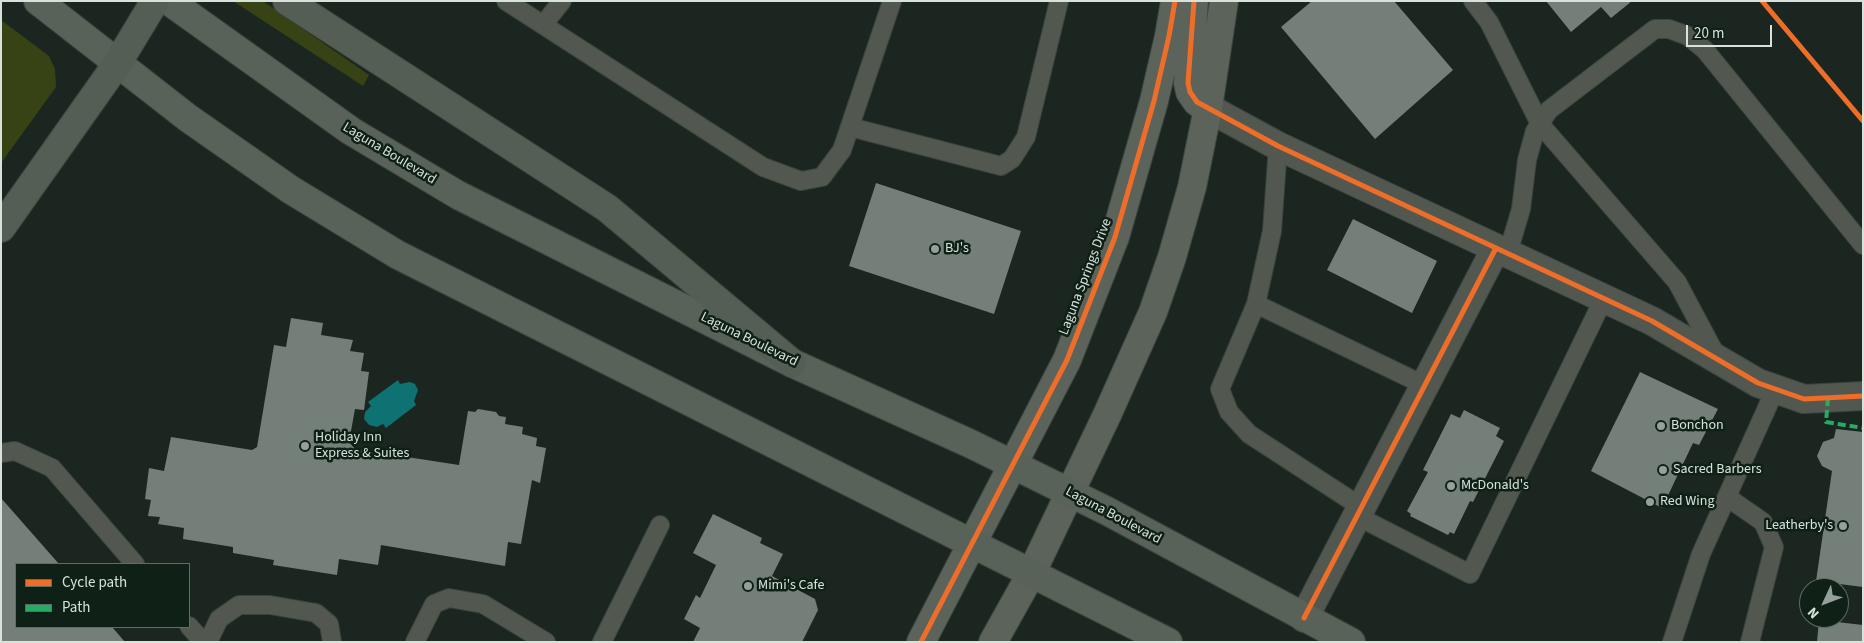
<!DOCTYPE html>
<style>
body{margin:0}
#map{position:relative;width:1864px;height:643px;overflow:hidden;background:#1c2620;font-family:"Source Sans 3",sans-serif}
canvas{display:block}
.frame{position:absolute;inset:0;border:2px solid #d7e2db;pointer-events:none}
.legend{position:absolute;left:15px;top:563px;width:175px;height:65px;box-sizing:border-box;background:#0f2016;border:1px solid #5f6e65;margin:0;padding:6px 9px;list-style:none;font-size:15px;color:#d7e2db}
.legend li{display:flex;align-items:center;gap:10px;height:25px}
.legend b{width:25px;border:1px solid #5f6e65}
.north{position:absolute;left:1799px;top:578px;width:50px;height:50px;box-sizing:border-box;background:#0f2016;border:1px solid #5f6e65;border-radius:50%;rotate:227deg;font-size:14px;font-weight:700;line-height:20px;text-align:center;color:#d7e2db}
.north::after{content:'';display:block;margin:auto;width:18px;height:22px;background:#96a09a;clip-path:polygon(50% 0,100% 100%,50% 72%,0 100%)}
.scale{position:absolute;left:1686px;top:25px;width:86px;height:22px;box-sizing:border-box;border:2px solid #d7e2db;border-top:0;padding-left:6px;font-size:15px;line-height:18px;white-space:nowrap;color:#d7e2db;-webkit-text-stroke:4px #0f2016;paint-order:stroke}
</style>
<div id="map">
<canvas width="1864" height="643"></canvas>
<div class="frame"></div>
<ul class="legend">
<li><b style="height:6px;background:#ee6e29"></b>Cycle path</li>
<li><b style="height:6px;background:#26ab63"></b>Path</li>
</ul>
<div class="north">N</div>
<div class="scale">20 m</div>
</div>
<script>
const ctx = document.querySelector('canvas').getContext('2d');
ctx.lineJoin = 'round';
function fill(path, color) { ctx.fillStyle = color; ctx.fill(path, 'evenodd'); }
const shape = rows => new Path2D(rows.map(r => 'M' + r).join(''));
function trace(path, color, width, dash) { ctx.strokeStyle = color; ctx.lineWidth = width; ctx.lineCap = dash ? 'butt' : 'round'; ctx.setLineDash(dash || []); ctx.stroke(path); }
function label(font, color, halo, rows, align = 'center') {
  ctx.font = font + ' "Source Sans 3",sans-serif'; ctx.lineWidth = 5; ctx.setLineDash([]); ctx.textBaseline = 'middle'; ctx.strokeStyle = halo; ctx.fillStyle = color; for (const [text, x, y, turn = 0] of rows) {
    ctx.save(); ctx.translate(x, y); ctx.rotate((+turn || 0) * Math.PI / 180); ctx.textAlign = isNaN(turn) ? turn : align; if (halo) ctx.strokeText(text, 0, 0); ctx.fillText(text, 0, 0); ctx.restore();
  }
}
fill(shape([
 [233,1,263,1,369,75,363,86],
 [1,20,49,56,55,69,56,87,1,163]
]), '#374314');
fill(shape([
 [398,380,400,384,410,382,415,384,418,390,414,401,416,405,386,428,383,424,377,427,369,425,364,419,365,412,371,406,368,402]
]), '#0d7271');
fill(shape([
 [1312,1,1394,1,1453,70,1375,139,1281,27],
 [1546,1,1632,1,1611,18,1601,7,1571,32],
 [876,183,1021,231,994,314,849,266],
 [1353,219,1437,261,1412,313,1327,270],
 [291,318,323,323,321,335,353,340,350,351,364,353,361,371,369,372,364,410,355,409,349,442,355,449,459,465,468,411,475,412,478,409,496,412,499,416,506,417,505,424,523,427,522,434,537,438,536,446,546,448,540,483,532,480,521,544,508,542,505,566,381,545,378,565,339,559,337,575,273,565,274,560,233,553,233,547,183,539,184,528,158,524,160,517,148,516,151,500,145,499,149,468,164,471,171,437,252,450,257,447,274,345,286,347],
 [1640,372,1718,409,1699,445,1693,443,1662,508,1591,471],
 [1464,410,1500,428,1496,436,1504,441,1473,502,1470,501,1454,534,1450,532,1448,535,1410,516,1411,514,1407,511,1428,472,1423,470,1451,414,1460,418],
 [1836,429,1863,432,1863,587,1816,581,1832,471,1822,466,1817,456,1823,442,1834,438],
 [1,498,59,564,16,564,16,627,112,627,125,642,1,642],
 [713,514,762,538,760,543,783,554,772,576,815,599,818,610,802,642,693,642,700,628,684,619,696,595,700,598,716,565,693,553],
 [1819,620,1863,625,1863,642,1817,642]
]), '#757f7a');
const lane = shape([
 [506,1,763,167,801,181,822,177,842,150,892,1],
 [1473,1,1489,22,1540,124,1677,282,1717,357],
 [543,25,562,1],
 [850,127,1001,166,1012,159,1026,137,1059,1],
 [1278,146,1272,231,1256,304,1220,389,1229,412,1249,434,1361,507],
 [1508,253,1521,209,1527,160,1535,131,1549,110,1655,29,1669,29,1688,36,1705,50,1863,245],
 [1256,304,1424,385],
 [1,453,15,451,52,468,135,564],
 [1727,497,1763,522,1774,547,1750,642],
 [1357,516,1470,574,1604,298],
 [189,626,203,642],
 [208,642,219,619,239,605,270,605,316,613,329,624,332,642],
 [415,642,434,604,449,598,483,604,546,642],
 [602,642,660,525],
 [1672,642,1701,554,1775,390]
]);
const street = shape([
 [1208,108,1278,146,1496,248,1304,618],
 [1496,248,1652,321,1758,383,1804,399,1863,396]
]);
const secondary = shape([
 [1194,1,1188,83,1190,92,1197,102,1208,108],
 [921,642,1067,360,1115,237,1154,101,1169,36,1175,1],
 [993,642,1031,574,1107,415,1153,312,1172,257,1192,187,1208,108,1224,1]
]);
const primary = shape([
 [38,1,188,118,291,190,398,255,1168,642],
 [169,1,351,131,458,195,792,363,971,444,1107,511,1351,642]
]);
const highway = shape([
 [287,1,607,208,792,363],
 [1,228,117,64,155,1]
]);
trace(lane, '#3b433e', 20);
trace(street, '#3b433e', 30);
trace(secondary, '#3b433e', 30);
trace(primary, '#3b433e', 30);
trace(highway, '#3b433e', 30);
trace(lane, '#525850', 18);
trace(street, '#525850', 28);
trace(secondary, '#5c635b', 28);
trace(primary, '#586258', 28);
trace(highway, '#545e54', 28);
trace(shape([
 [1828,398,1826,422,1863,428]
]), '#26ab63', 4, [8, 4]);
trace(shape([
 [1194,1,1188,83,1190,92,1197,102,1278,146,1496,248,1304,618],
 [1762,1,1863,121],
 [1496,248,1652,321,1758,383,1804,399,1863,396],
 [921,642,1067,360,1115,237,1154,101,1169,36,1175,1]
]), '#ee6e29', 5);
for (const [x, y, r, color] of [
 [935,249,5,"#96a09a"],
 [1661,426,5,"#96a09a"],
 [305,446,5,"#96a09a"],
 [1663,470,5,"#96a09a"],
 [1451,486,5,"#96a09a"],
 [1650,502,5,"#96a09a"],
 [1843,526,5,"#96a09a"],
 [748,586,5,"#96a09a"]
]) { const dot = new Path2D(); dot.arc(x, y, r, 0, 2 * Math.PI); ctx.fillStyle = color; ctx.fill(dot); trace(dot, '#0f2016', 2); }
label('14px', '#d7e2db', '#0f2016', [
 ["Laguna Boulevard",389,154,31],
 ["Laguna Springs Drive",1086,277,-69],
 ["Laguna Boulevard",749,340,26],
 ["Laguna Boulevard",1113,516,28]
]);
label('14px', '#d7e2db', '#0f2016', [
 ["BJ's",945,249],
 ["Bonchon",1671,426],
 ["Holiday Inn",315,438],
 ["Express & Suites",315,454],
 ["Sacred Barbers",1673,470],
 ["McDonald's",1461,486],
 ["Red Wing",1660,502],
 ["Leatherby's",1833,526,"right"],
 ["Mimi's Cafe",758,586]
], 'left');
</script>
